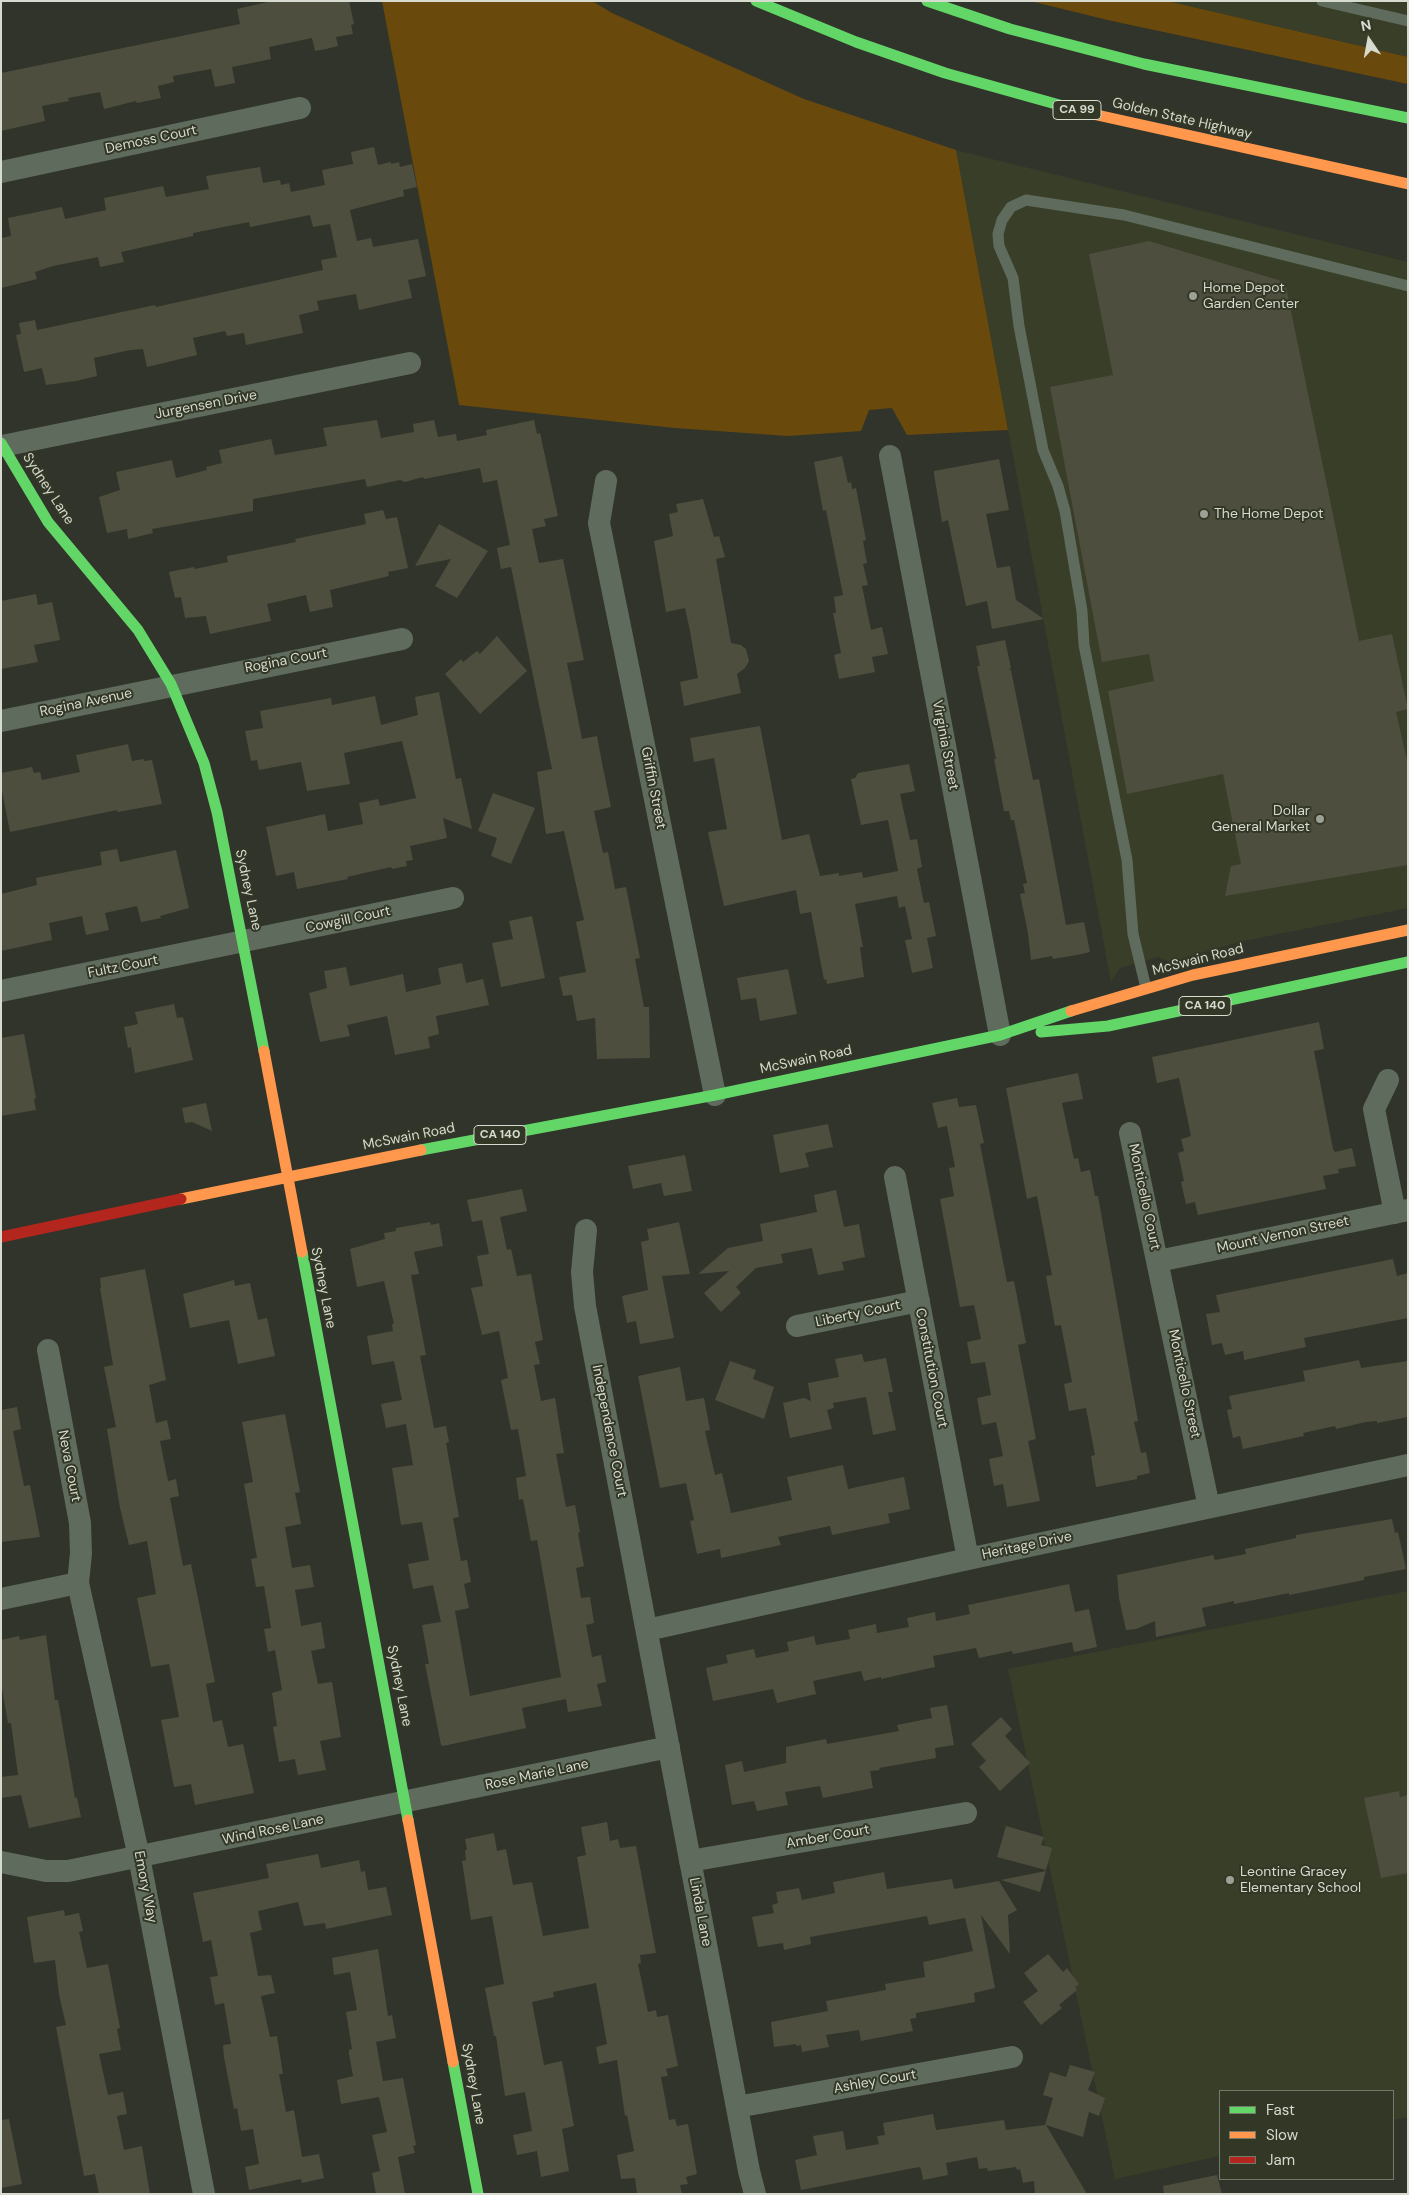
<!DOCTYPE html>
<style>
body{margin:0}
#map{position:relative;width:1409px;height:2195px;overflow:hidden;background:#31342a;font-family:"DM Sans",sans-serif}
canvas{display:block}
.frame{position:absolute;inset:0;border:2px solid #d6dacf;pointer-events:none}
.legend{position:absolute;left:1219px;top:2090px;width:175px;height:90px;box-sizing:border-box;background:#333826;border:1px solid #74796a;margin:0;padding:6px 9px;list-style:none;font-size:15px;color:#d6dacf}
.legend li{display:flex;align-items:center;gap:10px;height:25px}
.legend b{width:25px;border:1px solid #74796a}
.north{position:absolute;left:1344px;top:15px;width:50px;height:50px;-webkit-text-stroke:4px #333826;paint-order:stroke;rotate:348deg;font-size:14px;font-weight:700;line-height:20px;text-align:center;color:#d6dacf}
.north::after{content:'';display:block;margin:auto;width:18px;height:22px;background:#d6dacf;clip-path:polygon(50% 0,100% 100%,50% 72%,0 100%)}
</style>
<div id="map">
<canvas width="1409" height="2195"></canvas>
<div class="frame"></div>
<ul class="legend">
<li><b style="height:6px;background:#63d668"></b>Fast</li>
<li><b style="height:6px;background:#ff974d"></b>Slow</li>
<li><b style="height:6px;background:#b3261e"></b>Jam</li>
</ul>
<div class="north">N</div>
</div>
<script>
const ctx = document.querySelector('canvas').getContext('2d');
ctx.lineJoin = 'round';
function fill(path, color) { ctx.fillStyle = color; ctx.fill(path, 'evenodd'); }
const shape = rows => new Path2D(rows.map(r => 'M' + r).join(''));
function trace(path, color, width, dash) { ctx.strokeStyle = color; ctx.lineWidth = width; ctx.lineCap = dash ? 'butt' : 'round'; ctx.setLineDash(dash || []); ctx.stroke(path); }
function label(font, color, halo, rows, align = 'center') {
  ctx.font = font + ' "DM Sans",sans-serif'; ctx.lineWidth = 4; ctx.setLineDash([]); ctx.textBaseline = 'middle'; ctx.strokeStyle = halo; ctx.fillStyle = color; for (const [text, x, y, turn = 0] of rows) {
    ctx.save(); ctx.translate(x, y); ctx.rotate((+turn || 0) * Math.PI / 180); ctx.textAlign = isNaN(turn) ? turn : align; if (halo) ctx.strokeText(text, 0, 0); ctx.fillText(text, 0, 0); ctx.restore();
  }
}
fill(shape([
 [1167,1,1408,1,1408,57],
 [956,150,1408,262,1408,908,1239,942,1170,962,1158,957,1120,968,1111,982],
 [1408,1591,1408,2117,1393,2120,1393,2091,1220,2091,1220,2156,1115,2179,1008,1669]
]), '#393e28');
fill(shape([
 [382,1,592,1,612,13,804,99,956,150,1008,430,907,435,892,408,869,410,861,431,788,436,675,428,459,405],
 [1030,1,1167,1,1408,57,1408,84,1112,21]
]), '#6a4a0c');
fill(shape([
 [272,1,349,1,354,24,351,25,353,34,336,37,338,46,326,49,315,51,312,38,269,47,271,59,232,67,235,83,215,87,211,69,173,76,174,82,158,86,161,98,137,103,136,101,104,109,100,92,68,98,69,101,42,106,45,121,1,131,1,73,240,24,237,9],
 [374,147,378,165,391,162,391,164,399,162,400,167,412,164,417,187,403,190,404,196,350,210,357,241,371,238,373,247,418,239,426,276,408,280,412,298,359,310,356,294,317,301,319,310,299,315,303,333,246,345,244,333,227,336,225,331,193,338,197,355,147,367,143,349,130,350,94,358,97,376,76,381,46,385,42,368,24,372,16,335,21,334,19,323,35,320,37,330,155,305,156,307,323,270,321,260,337,257,330,224,313,227,310,215,250,227,249,222,193,233,193,236,121,252,124,262,100,267,98,257,53,266,35,272,37,279,1,288,1,238,11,236,8,218,62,207,65,219,106,210,104,198,163,186,166,197,209,189,206,176,260,167,263,183,280,180,281,185,289,183,291,192,325,185,322,170,353,164,351,152],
 [1149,241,1285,282,1359,641,1392,634,1408,709,1396,712,1408,765,1408,865,1225,896,1231,866,1241,864,1223,774,1127,794,1108,691,1154,681,1149,654,1102,662,1050,387,1113,375,1089,254],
 [377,420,381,438,414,432,413,424,434,420,438,437,456,434,457,441,487,435,486,430,534,420,537,434,540,433,558,516,544,519,546,526,532,529,539,563,563,559,584,660,567,663,582,739,597,736,603,768,611,807,594,811,603,853,608,852,615,889,626,887,640,958,635,959,644,1007,649,1007,650,1058,597,1059,595,1018,577,1021,572,995,563,996,559,977,586,972,576,922,584,920,564,831,546,834,537,772,552,769,511,567,501,569,497,548,510,545,497,480,483,483,480,468,424,479,423,477,405,482,400,480,367,487,365,479,253,499,253,511,152,529,153,533,128,539,127,529,107,533,99,497,120,490,116,472,172,460,176,478,207,470,206,467,222,463,219,450,271,439,275,455,327,446,323,428],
 [842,456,848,483,851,482,852,489,856,488,866,540,863,541,867,563,863,564,868,585,862,586,871,630,882,627,888,654,872,657,875,672,839,679,834,655,841,653,833,613,836,613,834,597,843,595,826,510,823,511,814,462],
 [999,459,1009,510,986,514,997,568,1010,566,1016,600,1044,619,992,629,987,601,966,606,948,520,942,522,934,474,934,471],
 [703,499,714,537,719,536,725,557,716,559,731,643,741,645,746,649,749,661,745,668,737,674,741,693,684,706,680,682,698,678,690,631,685,608,666,612,654,541,673,536,669,514,678,512,676,504],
 [383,510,386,519,397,517,408,568,388,572,389,576,330,590,333,607,310,612,306,595,267,604,271,621,210,634,206,616,185,618,181,597,175,598,169,572,194,567,195,569,228,562,227,556,296,542,295,539,357,526,366,524,364,514],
 [439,524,488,551,457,598,435,586,451,559,415,566],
 [36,594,38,605,52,602,60,640,34,645,38,662,1,669,1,601],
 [497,636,527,671,480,714,445,674,461,659,463,662,477,651,480,654],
 [1005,640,1011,668,1009,670,1011,670,1033,780,1039,779,1066,925,1084,922,1090,952,1077,955,1053,959,1052,956,1031,960,1028,933,1020,894,1025,893,1023,884,1027,883,1014,820,1011,820,1009,811,1004,811,994,759,996,759,977,666,980,666,976,646],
 [439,692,456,779,461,778,472,829,443,818,447,838,410,846,413,860,406,861,407,866,392,869,391,867,360,874,347,877,348,879,297,889,294,872,276,876,266,827,325,814,328,831,363,824,359,803,378,799,380,806,416,798,402,741,344,753,350,784,307,791,301,762,259,770,257,760,251,761,245,731,263,728,260,711,331,698,332,705,375,696,381,725,418,715,415,697],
 [760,726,782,840,809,834,820,876,839,873,839,876,862,872,863,878,898,871,888,820,861,825,851,779,855,778,858,773,909,764,915,791,900,794,910,840,917,839,922,867,917,869,924,903,929,902,936,936,927,938,933,968,912,973,905,940,912,939,905,906,899,908,897,896,855,904,863,947,860,947,864,977,827,984,826,979,824,980,811,912,800,914,796,890,724,906,708,832,727,829,714,758,694,762,690,738],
 [128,744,132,761,144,759,144,761,152,760,162,804,118,812,117,810,10,832,1,786,1,773,32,767,34,773,40,772,42,780,80,772,76,755],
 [493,793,535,808,511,864,491,856,497,838,478,831],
 [117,849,120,862,176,850,189,908,160,916,161,918,141,922,137,906,105,913,109,930,86,935,82,916,49,923,52,940,1,951,1,894,37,885,36,878,102,865,100,852],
 [532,916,545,978,501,987,492,943,513,939,509,921],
 [462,963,466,983,483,979,489,1005,436,1016,439,1034,428,1037,430,1048,395,1055,387,1016,347,1025,350,1036,320,1042,309,993,327,988,324,971,346,967,350,986,403,974,406,992,441,984,438,968],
 [788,969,797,1014,760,1021,756,998,741,1000,737,978],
 [174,1004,177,1018,183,1017,193,1060,135,1073,131,1047,128,1048,124,1027,138,1024,135,1012],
 [1319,1022,1324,1049,1314,1051,1333,1149,1335,1152,1352,1148,1356,1166,1338,1169,1339,1173,1323,1176,1326,1189,1198,1215,1195,1202,1186,1204,1181,1182,1184,1181,1178,1153,1184,1151,1181,1139,1191,1136,1179,1078,1157,1083,1152,1057],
 [24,1034,36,1098,34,1099,36,1110,1,1116,1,1038],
 [1078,1073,1083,1099,1062,1103,1074,1159,1078,1158,1081,1172,1090,1170,1095,1196,1098,1196,1138,1421,1134,1422,1141,1453,1146,1452,1150,1473,1137,1476,1137,1479,1096,1487,1091,1456,1095,1455,1086,1408,1069,1411,1064,1384,1072,1382,1061,1325,1055,1326,1046,1276,1052,1275,1037,1196,1027,1199,1006,1088],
 [957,1098,959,1107,976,1105,984,1143,980,1144,1007,1282,1014,1281,1026,1343,1018,1345,1036,1439,1028,1441,1040,1501,1007,1507,1003,1484,994,1486,989,1459,1003,1456,996,1422,982,1425,977,1398,991,1395,985,1362,971,1364,967,1342,981,1339,974,1305,960,1307,940,1199,954,1196,949,1168,955,1167,947,1126,938,1128,932,1103],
 [206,1103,212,1131,192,1122,185,1123,182,1108],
 [828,1124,833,1147,805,1153,809,1167,780,1173,773,1135],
 [685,1155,692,1191,664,1196,661,1183,633,1189,628,1166],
 [522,1189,527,1211,500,1217,507,1250,511,1249,517,1276,531,1274,543,1340,535,1342,540,1364,534,1365,541,1401,555,1398,564,1453,556,1454,566,1507,575,1505,580,1532,578,1533,584,1566,576,1568,581,1598,590,1597,594,1623,586,1625,592,1657,601,1655,606,1682,597,1684,602,1706,568,1712,566,1699,522,1708,526,1728,443,1746,441,1745,425,1664,429,1664,422,1625,441,1622,433,1585,413,1589,408,1564,429,1560,422,1522,401,1525,392,1468,413,1465,406,1424,386,1428,381,1404,402,1400,394,1361,372,1365,367,1336,393,1331,392,1324,394,1324,384,1281,357,1287,350,1249,385,1239,384,1233,396,1231,396,1228,430,1222,431,1225,439,1223,443,1246,414,1252,419,1274,411,1275,426,1355,420,1356,434,1428,446,1426,449,1442,446,1443,459,1517,453,1518,461,1561,467,1560,471,1582,464,1584,469,1608,455,1611,470,1696,561,1677,537,1540,531,1541,523,1499,519,1500,516,1478,526,1476,518,1429,511,1430,501,1380,508,1378,499,1331,482,1335,471,1288,483,1286,477,1256,489,1254,482,1220,472,1222,467,1200],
 [836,1190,844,1227,859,1224,865,1257,842,1262,844,1270,818,1275,812,1248,781,1254,783,1263,756,1268,736,1287,741,1293,721,1312,704,1293,729,1271,698,1274,728,1248,763,1241,760,1224,817,1212,814,1195],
 [679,1222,690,1274,662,1276,674,1338,640,1344,636,1321,627,1323,622,1296,648,1290,641,1242,649,1240,647,1229],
 [1393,1259,1397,1276,1408,1273,1408,1318,1304,1338,1306,1347,1244,1360,1243,1351,1225,1355,1222,1343,1212,1345,1206,1314,1220,1312,1216,1295],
 [145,1269,166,1380,149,1385,156,1423,167,1420,171,1439,160,1441,168,1481,176,1479,179,1496,170,1498,183,1566,191,1564,215,1682,206,1684,213,1722,222,1720,228,1747,243,1744,254,1793,195,1805,191,1784,174,1787,161,1720,179,1717,173,1685,169,1664,151,1667,137,1598,156,1594,147,1541,129,1545,120,1508,107,1429,116,1427,104,1367,113,1365,100,1288,101,1288,100,1278],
 [234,1280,235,1286,250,1283,258,1320,267,1318,275,1356,238,1364,229,1320,190,1328,183,1294],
 [862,1354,864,1362,886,1358,893,1392,888,1392,896,1430,873,1435,866,1397,833,1403,834,1408,827,1410,832,1429,790,1438,783,1403,804,1398,811,1401,808,1383,839,1377,835,1359],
 [1359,1360,1361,1368,1408,1361,1408,1417,1377,1423,1377,1421,1366,1422,1336,1429,1335,1426,1303,1433,1304,1436,1243,1449,1240,1436,1233,1438,1227,1410,1232,1409,1229,1396,1305,1381,1303,1371],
 [730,1361,756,1370,753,1379,774,1387,764,1419,715,1400],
 [680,1367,686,1401,704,1398,710,1430,705,1431,715,1475,722,1473,731,1513,792,1500,787,1477,843,1465,848,1489,904,1477,910,1509,888,1514,890,1523,866,1528,832,1535,830,1526,778,1537,781,1545,721,1558,720,1549,697,1554,690,1521,694,1520,686,1483,660,1488,638,1376],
 [17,1407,21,1429,13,1431,24,1486,30,1485,40,1537,1,1542,1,1410],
 [285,1414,300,1492,295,1493,301,1524,285,1527,292,1568,310,1565,314,1587,295,1590,301,1626,321,1622,325,1648,311,1651,318,1684,332,1682,341,1737,320,1741,326,1770,298,1775,295,1759,279,1762,273,1727,277,1726,272,1693,282,1690,275,1650,268,1652,264,1629,271,1628,264,1586,256,1587,251,1559,257,1558,244,1484,253,1482,242,1422],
 [1392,1519,1395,1533,1398,1532,1406,1569,1364,1577,1364,1580,1289,1595,1289,1593,1234,1604,1234,1601,1202,1608,1206,1626,1156,1637,1155,1621,1136,1629,1126,1630,1119,1598,1117,1575,1213,1555,1215,1560,1246,1554,1245,1549,1296,1538,1296,1535],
 [1069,1584,1075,1612,1089,1609,1097,1647,1074,1652,1072,1642,1013,1654,1012,1651,979,1658,976,1648,933,1656,935,1667,881,1679,881,1677,864,1681,861,1671,813,1681,816,1694,777,1703,773,1689,713,1701,706,1668,728,1663,726,1655,754,1649,756,1658,789,1651,787,1642,814,1636,816,1645,850,1639,848,1630,876,1624,877,1633,909,1627,907,1618,935,1612,936,1621,970,1614,968,1605],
 [46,1635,55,1700,58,1700,75,1798,77,1797,81,1817,29,1828,21,1795,1,1798,1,1777,18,1775,11,1723,8,1723,1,1683,1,1640,19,1636,20,1640],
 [947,1705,954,1745,935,1748,936,1758,879,1768,880,1770,870,1771,873,1788,823,1798,820,1786,785,1792,788,1805,757,1811,754,1801,732,1805,725,1765,742,1761,744,1772,786,1763,786,1747,826,1739,827,1744,899,1731,897,1725,932,1718,930,1708],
 [1001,1717,1012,1729,1005,1736,1030,1763,1000,1791,979,1767,986,1761,971,1744],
 [1399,1791,1400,1797,1408,1795,1408,1873,1381,1878,1364,1798],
 [607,1822,610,1841,618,1839,620,1848,636,1846,656,1953,640,1955,641,1963,638,1964,648,2012,656,2010,657,2017,668,2015,678,2066,666,2069,668,2076,661,2077,669,2120,675,2119,677,2126,688,2124,697,2174,686,2177,688,2184,680,2185,682,2194,637,2194,635,2178,621,2179,617,2155,634,2151,627,2115,625,2116,617,2060,599,2064,596,2047,607,2044,596,1983,553,1992,554,1997,532,2002,544,2065,562,2061,574,2126,562,2129,569,2171,541,2177,537,2151,517,2155,513,2135,532,2131,525,2092,505,2096,496,2036,494,2036,485,1988,504,1984,492,1916,471,1920,462,1861,466,1860,465,1850,467,1850,465,1839,494,1833,497,1851,506,1849,513,1885,532,1882,543,1936,589,1928,577,1857,586,1855,581,1827],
 [1006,1826,1044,1837,1041,1845,1052,1848,1046,1870,997,1857],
 [318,1854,321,1868,359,1860,361,1872,365,1871,368,1890,386,1887,392,1915,326,1929,325,1923,304,1926,298,1902,258,1911,262,1930,250,1933,258,1976,271,1975,275,1993,261,1996,270,2037,277,2036,283,2074,279,2074,286,2112,294,2110,302,2157,319,2154,324,2178,302,2183,301,2179,249,2190,245,2167,259,2164,253,2129,241,2131,237,2108,234,2109,224,2057,223,2045,231,2044,224,2003,215,2005,210,1977,218,1976,211,1940,203,1942,193,1893,269,1878,266,1864],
 [1046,1871,1040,1892,1001,1880],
 [884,1872,887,1889,952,1879,954,1889,999,1881,1017,1910,1008,1915,1010,1954,981,1915,995,1988,974,1993,975,2002,916,2013,916,2018,910,2019,913,2031,861,2041,859,2030,826,2035,829,2047,802,2052,801,2045,796,2046,796,2044,774,2047,771,2022,828,2011,826,2001,886,1990,885,1984,925,1977,923,1962,973,1951,965,1918,929,1925,927,1916,810,1937,811,1944,784,1950,783,1943,758,1947,752,1917,774,1913,772,1905,778,1903,776,1892,799,1888,802,1900,835,1893,833,1882],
 [64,1910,65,1916,79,1913,83,1931,79,1932,87,1968,108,1964,120,2028,117,2029,121,2050,99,2054,108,2095,123,2092,127,2114,117,2116,124,2150,142,2146,150,2194,99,2194,95,2174,84,2176,56,2027,66,2025,59,1995,55,1960,34,1963,27,1917],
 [378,1949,388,2016,392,2015,396,2038,376,2042,383,2081,403,2078,416,2145,413,2146,415,2153,398,2157,405,2194,376,2194,372,2173,380,2171,372,2135,387,2132,379,2097,341,2104,337,2080,353,2076,349,2054,349,2050,352,2049,346,2012,357,2010,350,1972,334,1975,332,1958],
 [1048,1954,1063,1972,1067,1968,1079,1984,1075,1987,1077,1990,1059,2005,1062,2008,1041,2025,1023,2002,1038,1991,1024,1973],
 [1070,2065,1095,2072,1088,2090,1105,2098,1099,2116,1089,2112,1083,2137,1046,2125,1087,2194,1035,2194,1034,2181,1023,2183,1020,2169,1017,2170,1016,2167,988,2171,987,2168,979,2169,977,2157,946,2163,948,2175,923,2180,921,2169,919,2167,801,2190,795,2160,817,2155,813,2136,843,2131,846,2150,879,2144,877,2136,885,2135,883,2123,933,2114,936,2130,1004,2120,1006,2130,1045,2125,1053,2098,1043,2095,1050,2072,1066,2077],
 [9,2119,22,2184,1,2188,1,2120],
 [1217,2175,1222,2194,1164,2194,1163,2186]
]), '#4e4e3e');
trace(shape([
 [1322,1,1408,21],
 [1146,988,1133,934,1127,860,1084,645,1082,611,1065,511,1058,486,1043,450,1019,326,1013,278,999,246,998,234,1002,220,1011,207,1026,200,1124,215,1408,286]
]), '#5f6b5d', 11);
trace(shape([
 [1,172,300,108],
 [2,446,410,363],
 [890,456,1000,1035],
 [606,481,599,523,715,1095],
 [1,721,402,639],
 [1,991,453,898],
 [1388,1080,1374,1109,1395,1213],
 [1130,1133,1209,1507],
 [895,1177,968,1559],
 [586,1230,582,1272,585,1306,749,2171,755,2194],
 [1158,1261,1408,1210],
 [797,1326,919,1301],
 [48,1350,80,1523,81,1553,78,1583,139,1857,204,2194],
 [1,1599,78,1583],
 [647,1630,968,1559,1408,1465],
 [690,1861,966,1813],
 [1,1862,46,1871,68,1871,669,1747],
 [737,2107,1012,2057]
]), '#5f6b5d', 22);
trace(shape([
 [756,1,856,42,945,73,1088,113],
 [927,1,1010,29,1144,64,1408,118],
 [1,443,48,522,138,630,171,684,204,763,217,812,264,1051],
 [1041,1032,1108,1026,1408,962],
 [421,1150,715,1095,1000,1035,1071,1011],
 [302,1252,408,1820],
 [453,2062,478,2194]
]), '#63d668', 11);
trace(shape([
 [1088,113,1408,184],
 [1071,1011,1193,975,1408,930],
 [264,1051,302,1252],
 [181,1199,421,1150],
 [408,1820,453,2062]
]), '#ff974d', 11);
trace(shape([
 [1,1237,181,1199]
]), '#b3261e', 11);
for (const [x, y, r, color] of [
 [1193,296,5,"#9ca095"],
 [1204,514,5,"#9ca095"],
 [1320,819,5,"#9ca095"],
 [1230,1880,5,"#9ca095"]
]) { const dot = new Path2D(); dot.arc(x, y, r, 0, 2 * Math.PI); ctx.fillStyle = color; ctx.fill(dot); trace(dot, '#333826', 2); }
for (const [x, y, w] of [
 [1077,110,48],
 [1205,1006,52],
 [500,1135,52]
]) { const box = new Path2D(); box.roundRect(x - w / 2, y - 9.5, w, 19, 4); ctx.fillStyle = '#333826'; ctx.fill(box); trace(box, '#d6dacf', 1); }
label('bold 12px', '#d6dacf', null, [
 ["CA 99",1077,110],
 ["CA 140",1205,1006],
 ["CA 140",500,1135]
]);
label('14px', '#d6dacf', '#333826', [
 ["Golden State Highway",1182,119,13],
 ["Demoss Court",151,140,-12],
 ["Jurgensen Drive",206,405,-11],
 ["Sydney Lane",48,489,57],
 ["Rogina Court",286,661,-11],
 ["Rogina Avenue",86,703,-12],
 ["Virginia Street",945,745,79],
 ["Griffin Street",653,788,79],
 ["Sydney Lane",248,890,78],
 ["Cowgill Court",348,920,-12],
 ["McSwain Road",1198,960,-14],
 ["Fultz Court",123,967,-11],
 ["McSwain Road",806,1060,-12],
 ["McSwain Road",409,1137,-11],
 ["Monticello Court",1144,1197,78],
 ["Mount Vernon Street",1283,1235,-12],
 ["Sydney Lane",323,1288,79],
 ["Liberty Court",858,1314,-12],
 ["Constitution Court",931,1368,79],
 ["Monticello Street",1184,1384,78],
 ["Independence Court",609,1431,79],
 ["Neva Court",69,1466,79],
 ["Heritage Drive",1027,1546,-12],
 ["Sydney Lane",399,1686,79],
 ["Rose Marie Lane",537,1775,-12],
 ["Wind Rose Lane",273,1830,-12],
 ["Amber Court",828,1837,-10],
 ["Emory Way",145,1887,79],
 ["Linda Lane",700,1912,79],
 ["Ashley Court",875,2082,-10],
 ["Sydney Lane",473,2084,80]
]);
label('14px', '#d6dacf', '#333826', [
 ["Home Depot",1203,288],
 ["Garden Center",1203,304],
 ["The Home Depot",1214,514],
 ["Dollar",1310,811,"right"],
 ["General Market",1310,827,"right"],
 ["Leontine Gracey",1240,1872],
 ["Elementary School",1240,1888]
], 'left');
</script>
